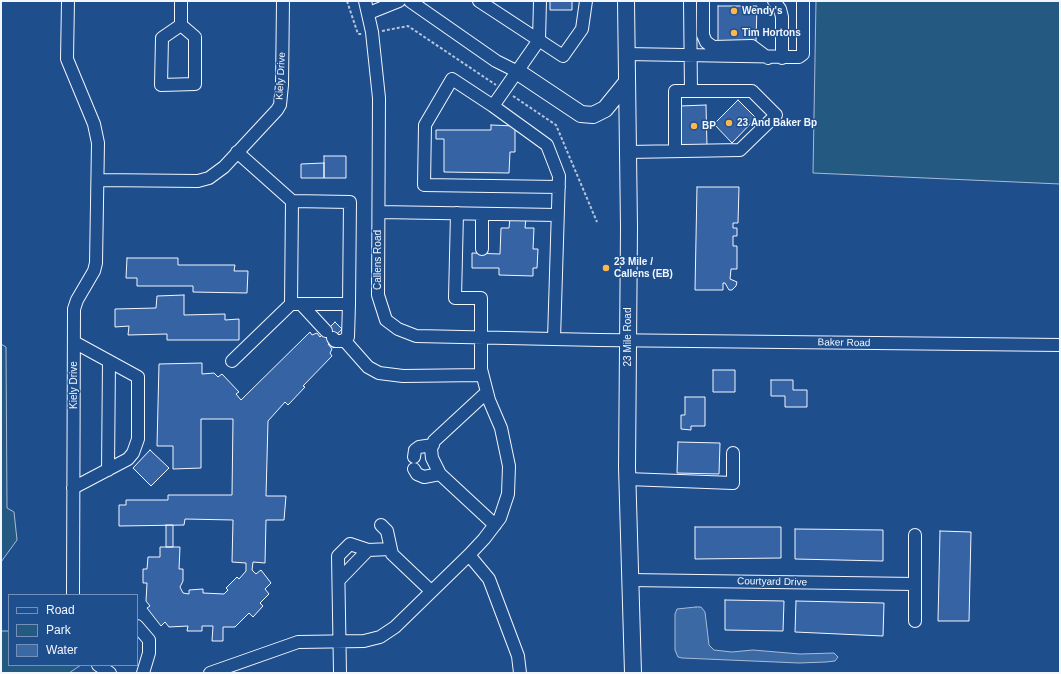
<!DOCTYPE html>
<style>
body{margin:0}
#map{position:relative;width:1061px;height:674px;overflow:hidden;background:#1f4e8c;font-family:Helvetica,sans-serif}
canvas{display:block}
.frame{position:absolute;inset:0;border:2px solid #f2f6ff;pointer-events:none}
.legend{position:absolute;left:8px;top:594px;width:130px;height:72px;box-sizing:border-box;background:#1f4e8c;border:1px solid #7391ba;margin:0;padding:5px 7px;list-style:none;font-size:12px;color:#f2f6ff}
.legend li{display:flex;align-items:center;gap:8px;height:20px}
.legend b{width:20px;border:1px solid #7391ba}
</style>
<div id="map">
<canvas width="1061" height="674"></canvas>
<div class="frame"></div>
<ul class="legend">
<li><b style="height:5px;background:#1f4e8c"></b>Road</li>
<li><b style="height:11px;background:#245a82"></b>Park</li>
<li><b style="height:11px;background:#3b69a3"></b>Water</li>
</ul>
</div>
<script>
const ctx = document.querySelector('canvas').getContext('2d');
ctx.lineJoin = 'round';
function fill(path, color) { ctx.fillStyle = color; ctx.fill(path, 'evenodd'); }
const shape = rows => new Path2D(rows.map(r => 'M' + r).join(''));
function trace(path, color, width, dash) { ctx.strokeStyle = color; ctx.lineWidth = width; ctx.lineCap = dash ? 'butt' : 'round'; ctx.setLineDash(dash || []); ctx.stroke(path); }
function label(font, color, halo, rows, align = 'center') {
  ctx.font = font + ' Helvetica,sans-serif'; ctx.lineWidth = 3; ctx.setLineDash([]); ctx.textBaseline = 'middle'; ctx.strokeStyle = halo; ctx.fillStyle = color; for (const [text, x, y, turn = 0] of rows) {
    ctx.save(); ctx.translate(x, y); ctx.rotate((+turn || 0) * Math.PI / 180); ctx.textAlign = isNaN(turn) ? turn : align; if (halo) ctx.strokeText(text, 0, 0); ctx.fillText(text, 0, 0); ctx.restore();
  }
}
const green = shape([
 [816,1,1060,1,1060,184,813,173,816,1],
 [1,344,6,347,7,508,14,512,17,540,1,562,1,344],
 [1,631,9,631,9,665,81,665,69,673,1,673,1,631]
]);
fill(green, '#245a82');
trace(green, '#a8bbd7', 1);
const water = shape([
 [696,607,701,607,705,612,709,645,714,650,732,652,753,650,800,654,834,653,838,657,835,661,826,662,799,663,682,658,678,657,675,650,675,614,677,609,696,607]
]);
fill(water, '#3b69a3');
trace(water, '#a8bbd7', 1);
const building = shape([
 [550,1,572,1,572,10,550,10,550,1],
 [718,6,757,6,756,41,718,41,718,6],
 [738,100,756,118,732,143,714,124,738,100],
 [706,105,707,147,681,147,680,106,706,105],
 [491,125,515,126,515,152,510,152,509,173,444,172,444,139,436,139,436,130,491,130,491,125],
 [324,156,346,156,346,178,324,178,324,156],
 [324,163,324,178,301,178,301,164,324,163],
 [697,187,739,187,738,223,733,223,733,228,737,228,737,236,733,236,733,246,737,246,737,269,731,269,730,279,737,282,736,286,732,290,729,290,725,283,723,283,723,290,695,290,697,187],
 [510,218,526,218,525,228,534,228,533,249,538,249,537,268,533,268,533,276,499,275,499,268,472,268,472,253,500,254,501,228,509,228,510,218],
 [127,258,178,258,178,265,235,265,234,271,248,271,247,293,193,292,193,286,137,286,137,278,126,278,127,258],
 [184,295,184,315,225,314,225,320,239,319,239,340,167,340,167,334,128,335,129,326,115,327,115,309,156,308,157,296,184,295],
 [335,322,342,329,328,344,332,349,330,353,332,356,303,386,305,387,288,405,285,402,268,421,266,496,286,496,284,520,266,520,265,563,253,562,252,570,256,574,261,570,271,583,265,589,269,594,260,603,263,606,253,617,249,613,235,627,223,627,223,641,212,641,213,626,202,626,202,631,187,631,188,626,169,627,165,622,161,626,147,608,150,606,146,601,147,583,143,583,143,569,147,569,148,557,160,557,160,547,180,547,179,569,183,569,183,581,180,587,183,593,189,594,189,590,203,589,203,593,224,594,228,590,226,588,237,577,239,579,246,571,246,563,232,562,233,520,185,519,184,525,119,526,119,505,126,505,126,500,168,500,168,495,232,495,233,419,201,419,201,468,173,469,173,446,157,446,159,364,202,363,202,374,214,373,218,377,222,374,239,392,236,394,241,400,310,332,312,335,317,333,320,337,335,322],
 [713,370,735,370,735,392,713,392,713,370],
 [771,380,793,380,793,390,807,390,807,407,785,407,785,396,771,396,771,380],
 [685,397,705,397,705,426,691,426,691,430,681,429,681,415,685,415,685,397],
 [678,442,720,443,719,474,677,473,678,442],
 [150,450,169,468,151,486,133,468,150,450],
 [166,525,173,525,173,547,166,547,166,525],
 [695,527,781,527,781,558,695,559,695,527],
 [795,529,883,530,883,561,795,559,795,529],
 [940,531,971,532,969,621,938,621,940,531],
 [725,600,784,601,783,631,725,630,725,600],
 [796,601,884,603,883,636,795,632,796,601]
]);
fill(building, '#3563a3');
trace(building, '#f2f6ff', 1);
const minor = shape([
 [68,1,67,59,94,124,98,143,96,263,94,271,77,300,74,309,73,595],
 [181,1,181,25,195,37,195,84,161,85,162,38,181,25],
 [365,1,372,32,379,98,378,295,386,320,398,329,416,336,599,340,1060,345],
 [410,1,496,61,518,72],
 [479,1,563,56,582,29,586,1],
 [540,1,539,40,493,106,547,145,559,176,554,339],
 [690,1,691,91],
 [703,1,703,35,706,42,713,47,752,46,768,58],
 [774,1,780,9,782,17,782,58],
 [369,13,399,1],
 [626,54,799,57,803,54,803,1],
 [493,106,452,79,425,125,424,185,559,187],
 [237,152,292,201,350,202,349,304,291,304,292,201],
 [628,152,740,150,776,115,752,91,675,91,675,151],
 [98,180,198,181,209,178,224,167,277,110,280,105,282,85,283,1],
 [379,212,557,215],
 [482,249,482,214],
 [301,304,326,331],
 [333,338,335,341,342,341,348,337,349,304],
 [345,341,368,367,379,373,403,376,482,375],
 [232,361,291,304],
 [487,392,434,441,431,449,432,458,440,474,495,525],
 [414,457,415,450,419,447,433,445],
 [414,469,417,474,424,477,440,474],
 [108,470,109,361],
 [627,479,733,483,733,453],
 [73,488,128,459,133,453,138,439,138,377,74,342],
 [381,525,387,531,392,554,431,591],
 [469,555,489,579,518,656,520,673],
 [339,580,368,550],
 [629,580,915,584],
 [915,621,915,535],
 [137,626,149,640,149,653,143,673],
 [98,665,110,673],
 [210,673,298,642,364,641,380,637,395,627,469,555,484,539,500,518,508,494,509,466,501,428,489,400,481,369,481,298,455,298,457,213],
 [340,673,338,556,350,544,368,550,390,549]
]);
const major = shape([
 [626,1,629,228,627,467,633,673],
 [518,72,581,114,593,115,605,109,627,82]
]);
trace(minor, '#f2f6ff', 14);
trace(major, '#f2f6ff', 18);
trace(shape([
 [347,1,358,34,362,34],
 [382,31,408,26,496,85],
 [513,96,556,125,597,222]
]), '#b3c4dc', 2, [3, 2]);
trace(minor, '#1f4e8c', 12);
trace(major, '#1f4e8c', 16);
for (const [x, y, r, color] of [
 [734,11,4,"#ffb74d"],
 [734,33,4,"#ffb74d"],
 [729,123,4,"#ffb74d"],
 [694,126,4,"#ffb74d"],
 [606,268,4,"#ffb74d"]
]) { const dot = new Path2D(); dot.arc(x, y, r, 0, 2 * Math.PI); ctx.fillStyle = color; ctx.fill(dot); trace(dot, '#1f4e8c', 1.5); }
label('bold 10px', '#f2f6ff', '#1f4e8c', [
 ["Wendy's",742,11],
 ["Tim Hortons",742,33],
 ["23 And Baker Bp",737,123],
 ["BP",702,126],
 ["23 Mile /",614,262],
 ["Callens (EB)",614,274]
], 'left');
label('10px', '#f2f6ff', '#1f4e8c', [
 ["Kiely Drive",281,76,-87],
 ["Callens Road",378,260,-90],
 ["23 Mile Road",628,337,-90],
 ["Baker Road",844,343,1],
 ["Kiely Drive",74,385,-90],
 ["Courtyard Drive",772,582,1]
]);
</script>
